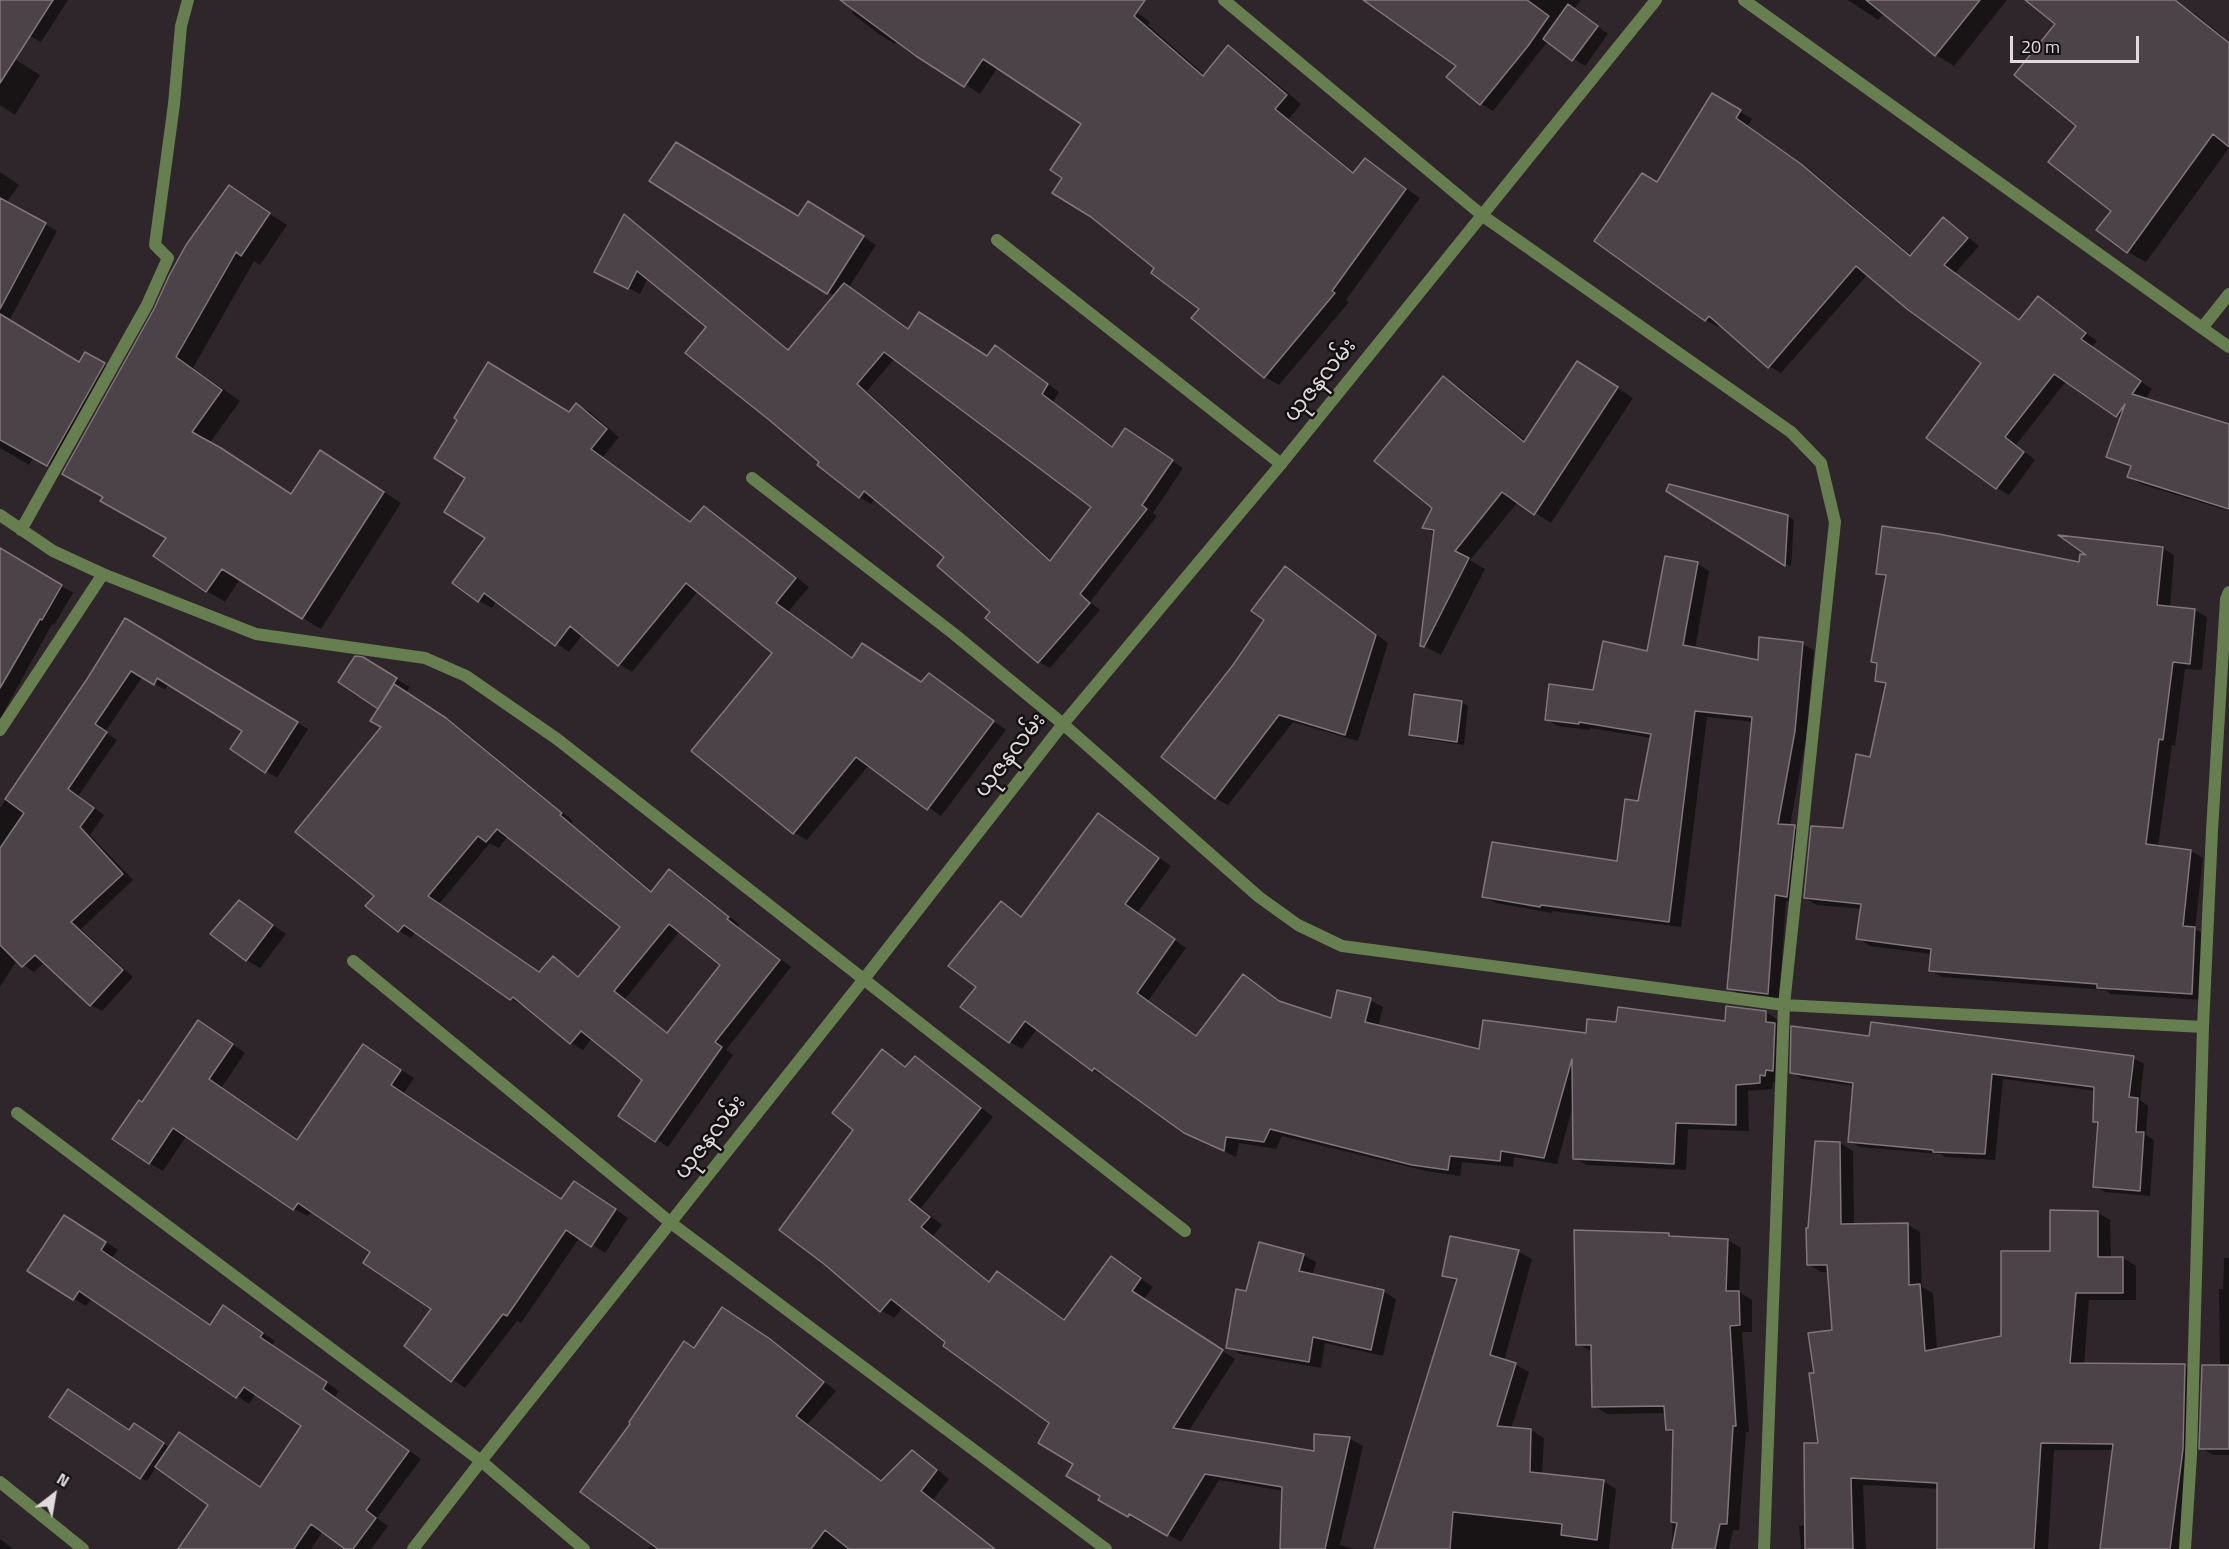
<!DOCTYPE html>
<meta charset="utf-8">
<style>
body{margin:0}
#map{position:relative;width:2229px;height:1549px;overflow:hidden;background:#2e262a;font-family:"Titillium Web",sans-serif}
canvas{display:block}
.north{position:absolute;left:24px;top:1465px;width:60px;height:60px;-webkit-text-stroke:4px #141012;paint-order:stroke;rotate:31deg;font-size:16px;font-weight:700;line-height:24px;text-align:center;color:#e0dadd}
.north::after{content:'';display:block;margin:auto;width:21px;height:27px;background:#e0dadd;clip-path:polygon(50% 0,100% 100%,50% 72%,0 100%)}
.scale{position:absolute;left:2010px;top:36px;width:129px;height:27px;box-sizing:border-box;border:3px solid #e0dadd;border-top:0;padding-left:8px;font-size:18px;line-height:21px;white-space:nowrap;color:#e0dadd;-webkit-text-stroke:4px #141012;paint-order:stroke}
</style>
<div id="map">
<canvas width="2229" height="1549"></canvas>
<div class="north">N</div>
<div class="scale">20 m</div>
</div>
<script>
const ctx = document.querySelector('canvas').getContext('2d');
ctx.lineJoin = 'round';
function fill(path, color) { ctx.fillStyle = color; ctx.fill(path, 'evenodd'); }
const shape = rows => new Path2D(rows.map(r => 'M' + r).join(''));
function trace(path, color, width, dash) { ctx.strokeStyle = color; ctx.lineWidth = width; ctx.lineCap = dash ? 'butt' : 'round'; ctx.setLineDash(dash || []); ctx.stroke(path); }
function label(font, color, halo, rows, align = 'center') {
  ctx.font = font + ' "Titillium Web","Noto Sans Myanmar",sans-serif'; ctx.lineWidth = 5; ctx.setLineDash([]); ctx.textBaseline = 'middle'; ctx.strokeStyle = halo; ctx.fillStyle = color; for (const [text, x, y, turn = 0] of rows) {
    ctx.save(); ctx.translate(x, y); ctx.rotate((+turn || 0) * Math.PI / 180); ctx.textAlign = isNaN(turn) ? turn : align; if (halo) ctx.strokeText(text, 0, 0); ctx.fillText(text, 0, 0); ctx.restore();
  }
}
fill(shape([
 [0,0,68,0,41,42,0,20],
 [840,0,1120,0,1150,22,1148,25,1205,75,1229,47,1244,56,1301,104,1289,119,1355,173,1365,160,1420,198,1346,300,1349,302,1279,385,1265,377,1201,308,1064,177,1083,123,998,67,980,94,898,40,895,44,880,35,852,13,854,10],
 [1378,0,1581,0,1574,9,1608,34,1585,66,1548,41,1493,111,1481,104,1449,77,1458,66],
 [1848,0,2007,0,1954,66,1936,55,1884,13,1878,20],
 [2028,0,2173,0,2194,13,2223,36,2221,39,2229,45,2229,148,2146,262,2128,252,2078,126,2057,24],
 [2,51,40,75,15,115,0,105,0,55],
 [1713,95,1752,119,1747,127,1814,173,1912,256,1943,219,1955,226,1979,246,1955,273,2020,321,2038,298,2097,341,2092,347,2152,389,2145,400,2229,425,2229,511,2141,484,2129,477,2132,468,2108,457,2122,418,2067,380,2016,445,2035,460,2009,495,1997,488,1928,437,1983,363,1868,274,1781,373,1769,366,1720,324,1718,327,1706,320,1596,240,1658,184],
 [0,172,19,185,6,203,57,231,9,321,80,364,85,354,115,371,59,471,34,457,29,465,0,448],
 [651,181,799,217,821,210,876,245,849,287,910,330,987,357,995,347,1059,392,1053,402,1114,447,1137,436,1183,468,1153,513,1157,516,1090,602,1100,610,1050,668,1039,662,992,612,947,557,875,498,871,504,859,497,821,462,708,327,648,278,640,294,608,278,625,217,636,223,789,350,835,296],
 [895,358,1093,507,1052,561,867,391],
 [229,187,287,225,260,265,254,261,193,368,240,401,209,444,292,495,338,462,401,503,321,629,240,579,225,602,207,591,155,556,168,537,102,500],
 [1593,372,1633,398,1551,523,1518,502,1470,560,1485,569,1441,655,1422,645,1435,534,1424,527,1434,508,1443,378,1459,387,1526,441],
 [577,405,590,412,619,437,603,457,692,523,704,508,717,516,809,587,788,612,854,658,922,684,929,675,1006,730,941,816,869,765,807,840,793,832,774,653,698,591,632,672,619,664,583,634,569,652,497,601,492,608,479,601,487,537],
 [1668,490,1788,516,1794,520,1791,567],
 [2162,548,2174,555,2170,608,2195,610,2207,617,2202,670,2185,669,2175,746,2172,745,2158,847,2191,851,2203,858,2195,929,2207,936,2204,1000,2111,994,2105,990,1942,977,1930,970,1932,954,1870,946,1858,938,1862,909,1817,905,1805,898,1844,830,1872,759,1887,686,1877,681,1878,665,1873,661,1887,578,1877,573,2080,564],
 [0,549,73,593,54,625,52,624,0,719],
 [1697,564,1709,571,1695,649,1760,661,1802,644,1814,650,1806,738,1790,826,1806,833,1799,902,1786,901,1779,1000,1741,995,1729,988,1753,722,1707,717,1681,927,1552,911,1552,913,1496,903,1484,897,1618,863,1640,802,1652,738,1590,728,1590,730,1558,726,1546,719,1594,692,1648,653],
 [1286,568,1298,575,1388,643,1358,741,1293,722,1228,805,1215,798,1234,666,1267,620],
 [126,620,308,729,277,778,266,771,244,730,169,683,165,690,143,676,105,732,117,740,78,796,104,815,90,835,133,880,81,929,133,977,102,1011,91,1005,45,962,34,972,17,960,0,987,0,808,89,680],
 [362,659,410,687,406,692,458,726,573,821,571,823,653,892,670,871,682,878,740,925,738,927,791,967,726,1050,733,1055,668,1147,620,1115,644,1080,592,1038,583,1050,571,1043,524,1004,523,1006,511,999,416,932,411,938,399,931,367,906,376,895,383,727,380,709],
 [508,836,622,927,580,977,553,958,541,973,439,904,490,843,499,848],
 [680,931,722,965,668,1033,625,999],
 [1462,702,1468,706,1464,745,1417,738,1411,735],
 [1099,815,1171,866,1137,913,1186,948,1148,1001,1198,1037,1244,976,1284,1004,1332,1020,1370,1000,1383,1007,1378,1027,1481,1051,1587,1034,1618,1024,1726,1022,1766,1012,1778,1020,1778,1082,1773,1082,1772,1089,1748,1091,1749,1131,1688,1129,1686,1170,1587,1165,1575,1158,1573,1106,1557,1164,1514,1157,1513,1167,1462,1162,1460,1176,1426,1171,1282,1136,1276,1149,1239,1143,1236,1157,1185,1132,1106,1075,1105,1077,1092,1070,1037,1029,1022,1049,1010,1042,978,987,1002,903,1022,917],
 [239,901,286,934,260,968,246,960],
 [212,1030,245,1053,221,1088,299,1141,377,1054,414,1078,403,1094,562,1201,588,1190,628,1218,605,1253,580,1237,521,1323,517,1321,465,1388,406,1346,434,1309,372,1252,312,1211,308,1216,294,1209,187,1135,163,1171,149,1163,143,1104],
 [1871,1037,2133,1058,2144,1064,2140,1100,2148,1106,2146,1135,2154,1140,2150,1196,2105,1192,2094,1186,2099,1124,2094,1121,2096,1091,2003,1079,1995,1160,1945,1157,1941,1154,1860,1147,1850,1141,1855,1086,1802,1079,1791,1072],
 [883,1051,907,1068,915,1058,928,1065,993,1117,921,1208,942,1225,933,1236,990,1282,998,1273,1065,1320,1112,1258,1153,1287,1144,1299,1235,1359,1188,1432,1315,1452,1316,1435,1350,1439,1363,1446,1340,1545,1354,1549,1281,1549,1284,1491,1219,1480,1181,1542,1143,1520,1141,1523,1100,1499,1102,1495,1075,1463,1051,1422,903,1307,894,1318,881,1310,825,1263,855,1130],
 [1840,1143,1853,1151,1854,1225,1907,1224,1920,1232,1922,1287,1933,1293,1937,1350,2002,1338,2051,1253,2097,1212,2110,1220,2111,1258,2123,1258,2136,1266,2136,1300,2089,1300,2084,1365,2185,1366,2198,1374,2184,1549,2101,1549,2113,1450,2054,1450,2048,1549,1938,1549,1939,1489,1863,1485,1866,1549,1801,1549,1799,1526,1806,1525,1820,1444,1816,1374,1833,1331,1829,1272,1821,1272,1808,1264],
 [77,1224,118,1250,112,1258,211,1326,236,1315,275,1341,272,1345,339,1391,335,1397,421,1459,377,1518,388,1526,371,1549,347,1549,323,1531,311,1549,180,1549,210,1505,157,1466,147,1481,140,1478,130,1432,141,1429,170,1448,261,1488,303,1425,256,1393,249,1404,92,1298,86,1306,29,1270],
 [1668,1234,1675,1238,1728,1240,1741,1248,1739,1292,1752,1300,1752,1332,1742,1332,1749,1432,1746,1432,1739,1530,1733,1530,1729,1549,1672,1549,1675,1434,1667,1430,1666,1413,1607,1414,1594,1406,1592,1352,1578,1344],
 [1451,1238,1519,1252,1532,1259,1504,1361,1516,1365,1529,1372,1511,1429,1531,1430,1544,1438,1542,1475,1603,1481,1616,1489,1609,1549,1376,1549,1458,1283,1444,1275],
 [1303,1255,1316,1262,1312,1276,1384,1292,1396,1299,1383,1356,1325,1343,1321,1368,1240,1354,1228,1347,1247,1292],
 [2224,1258,2229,1258,2229,1455,2213,1455,2201,1448,2220,1366,2219,1289,2223,1289],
 [735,1316,783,1348,836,1391,808,1424,883,1482,912,1452,925,1460,949,1479,933,1500,996,1549,648,1549,653,1543,695,1349],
 [0,1539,13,1549,0,1549]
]), '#0007');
const building = shape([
 [0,0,53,0,0,83,0,0],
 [840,0,1145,0,1134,16,1203,76,1228,45,1287,95,1275,109,1353,173,1365,158,1406,189,1332,291,1335,293,1264,378,1191,318,1199,309,1151,273,1154,268,1091,217,1052,193,1062,178,1050,170,1081,124,983,59,964,87,916,56,840,0],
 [1363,0,1527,0,1549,16,1528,46,1480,105,1446,77,1456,66,1363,0],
 [1866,0,1980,0,1935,56,1866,0],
 [2025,0,2175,0,2229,43,2229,147,2213,134,2127,253,2096,230,2111,211,2048,162,2076,126,2014,75,2055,24,2025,0],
 [1568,4,1598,26,1572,61,1543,39,1568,4],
 [1712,93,1741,110,1736,118,1801,164,1910,256,1943,217,1968,238,1944,265,2019,320,2038,296,2086,333,2081,339,2141,381,2132,394,2229,424,2229,509,2127,477,2131,466,2106,457,2125,404,2116,417,2054,374,2005,437,2024,452,1996,489,1926,438,1981,363,1907,309,1856,266,1768,368,1709,316,1705,321,1594,241,1642,173,1657,182,1712,93],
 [676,142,798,216,808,201,864,236,827,294,649,181,676,142],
 [229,185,270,213,241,256,236,252,176,357,222,390,192,432,221,448,291,494,320,450,384,492,302,619,222,569,206,592,153,556,166,538,100,501,103,497,62,474,154,309,169,276,186,245,229,185],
 [0,198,46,223,0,309,0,198],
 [624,214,788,350,844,283,908,329,919,312,987,356,995,345,1048,384,1042,394,1112,447,1125,428,1173,460,1142,505,1147,509,1080,594,1090,603,1038,663,985,618,990,612,937,566,944,557,864,491,859,498,817,465,819,462,768,419,685,353,706,327,637,271,628,289,594,272,624,214],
 [884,352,1091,507,1050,561,857,384,884,352],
 [0,314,79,362,85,352,105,363,47,466,0,440,0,314],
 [1577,361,1618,387,1534,515,1502,492,1455,551,1469,558,1424,647,1420,646,1434,530,1422,528,1432,508,1374,461,1443,376,1524,442,1577,361],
 [488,362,569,412,576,403,607,429,591,449,690,522,704,506,796,578,776,603,852,658,862,643,921,682,929,673,994,721,927,810,856,757,793,834,691,751,772,653,686,583,618,666,570,626,555,646,484,593,478,602,452,583,485,538,444,512,465,478,434,458,457,420,454,418,488,362],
 [1669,484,1788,515,1785,566,1666,491,1669,484],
 [1882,526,1939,534,2079,562,2080,554,2086,555,2058,535,2163,547,2157,605,2195,609,2190,664,2173,662,2163,740,2159,739,2146,844,2191,850,2183,926,2195,927,2192,994,2097,988,2097,984,1929,971,1931,949,1856,939,1861,904,1804,898,1811,826,1843,828,1856,754,1870,757,1886,683,1875,681,1877,663,1871,662,1886,575,1876,574,1882,526],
 [0,548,62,585,42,620,40,619,0,688,0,548],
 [1665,556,1698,562,1683,645,1758,660,1759,637,1803,642,1795,731,1778,824,1795,825,1787,897,1775,895,1768,994,1727,989,1752,717,1695,711,1669,922,1541,905,1540,907,1482,897,1492,842,1617,861,1625,799,1638,801,1651,734,1579,722,1579,724,1545,720,1549,684,1593,690,1603,641,1647,651,1665,556],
 [1285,566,1376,635,1345,735,1279,715,1215,799,1161,757,1233,665,1264,620,1251,611,1285,566],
 [125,618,298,722,265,773,230,749,242,731,157,678,154,685,131,671,95,724,107,732,68,789,94,808,80,827,123,874,71,922,123,970,90,1006,35,955,22,967,0,945,0,848,24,813,5,799,87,679,125,618],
 [355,656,363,657,397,678,378,709,338,682,355,656],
 [394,684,446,718,562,813,560,815,651,892,669,869,729,917,727,919,780,960,715,1042,722,1047,655,1142,618,1116,642,1080,581,1031,570,1044,513,997,510,1000,404,925,398,932,365,906,374,896,295,832,381,727,370,721,394,684],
 [497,829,620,927,578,977,553,956,539,972,428,896,478,836,486,842,497,829],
 [669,924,720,965,667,1033,614,991,669,924],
 [1414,694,1462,701,1457,742,1409,735,1414,694],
 [1098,813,1159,858,1125,904,1175,939,1137,993,1196,1036,1243,974,1279,1001,1331,1018,1337,990,1371,998,1365,1022,1479,1049,1483,1020,1586,1033,1587,1019,1616,1022,1618,1007,1725,1021,1726,1006,1766,1011,1766,1022,1775,1023,1773,1071,1766,1070,1765,1076,1760,1075,1760,1083,1736,1085,1736,1125,1676,1123,1674,1164,1573,1159,1572,1059,1544,1158,1501,1151,1500,1161,1450,1156,1448,1170,1412,1165,1270,1129,1264,1142,1226,1137,1224,1151,1184,1133,1094,1068,1092,1071,1025,1021,1009,1043,960,1007,976,987,948,966,1001,901,1021,917,1098,813],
 [239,900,273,925,246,961,210,934,239,900],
 [198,1020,233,1044,209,1079,297,1140,363,1044,401,1070,391,1085,561,1199,574,1181,616,1209,591,1247,566,1230,507,1316,503,1314,451,1382,404,1346,431,1309,363,1263,370,1252,298,1203,293,1210,173,1128,149,1164,112,1139,139,1100,142,1102,198,1020],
 [1871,1022,2134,1056,2129,1097,2138,1098,2136,1132,2144,1132,2140,1191,2093,1187,2098,1122,2093,1122,2094,1087,1992,1074,1985,1154,1933,1152,1933,1150,1848,1142,1853,1083,1790,1073,1791,1026,1869,1036,1871,1022],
 [882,1049,905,1067,915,1056,981,1108,909,1200,930,1217,921,1227,989,1282,997,1271,1064,1320,1111,1256,1141,1278,1132,1291,1223,1350,1173,1428,1314,1451,1314,1434,1350,1437,1325,1549,1280,1549,1282,1487,1205,1474,1167,1536,1129,1514,1128,1517,1098,1500,1100,1496,1066,1476,1073,1464,1038,1443,1049,1423,943,1346,945,1342,891,1299,880,1312,824,1264,779,1230,853,1130,832,1113,882,1049],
 [1815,1141,1840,1142,1841,1224,1908,1223,1909,1285,1920,1284,1925,1351,2001,1336,2001,1251,2050,1251,2050,1210,2098,1211,2098,1257,2123,1257,2123,1293,2076,1293,2070,1363,2185,1364,2183,1449,2170,1549,2100,1549,2113,1444,2041,1443,2034,1549,1937,1549,1937,1483,1851,1478,1853,1549,1805,1549,1804,1443,1818,1443,1809,1373,1814,1373,1808,1333,1832,1330,1827,1265,1807,1265,1806,1228,1808,1228,1815,1141],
 [64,1215,106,1242,101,1250,210,1325,223,1305,263,1333,260,1337,327,1382,323,1389,409,1451,366,1510,376,1518,353,1549,345,1549,311,1524,294,1549,178,1549,208,1505,155,1467,179,1432,260,1487,301,1426,244,1387,236,1398,79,1291,73,1300,27,1271,64,1215],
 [1574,1230,1669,1233,1669,1236,1728,1239,1726,1291,1739,1291,1740,1325,1730,1326,1736,1426,1733,1426,1727,1524,1720,1524,1715,1549,1672,1549,1677,1523,1671,1522,1673,1430,1666,1430,1664,1406,1592,1407,1591,1345,1576,1345,1574,1230],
 [1450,1236,1519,1250,1490,1355,1516,1363,1497,1426,1531,1429,1530,1472,1604,1480,1597,1540,1561,1535,1562,1524,1453,1512,1450,1549,1374,1549,1457,1279,1442,1276,1450,1236],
 [1259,1242,1304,1254,1299,1271,1384,1290,1371,1350,1313,1337,1309,1362,1226,1348,1236,1289,1246,1291,1259,1242],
 [722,1307,770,1339,824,1382,796,1416,881,1481,912,1450,937,1470,921,1491,995,1549,849,1549,825,1530,811,1549,658,1549,580,1492,630,1424,629,1422,684,1341,694,1348,722,1307],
 [2202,1365,2229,1365,2229,1449,2199,1449,2202,1365],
 [68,1389,129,1430,134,1423,164,1443,140,1479,49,1417,68,1389]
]);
fill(building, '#4b4347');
trace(building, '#80767b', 1.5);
trace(shape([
 [1224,0,1483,216,1791,432,1821,463,1835,522,1784,1005,1764,1549],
 [1744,0,2202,328],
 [997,240,1281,464],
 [2229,294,2202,328,2229,347],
 [752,478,954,634,1063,724,1259,897,1298,925,1342,946,1784,1005,2203,1027],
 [0,515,53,551,103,574,256,634,425,658,466,676,557,739,1185,1231],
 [21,530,147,305,168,258,155,245,174,104,181,26,188,0],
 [0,730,103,574],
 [353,961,671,1223,1106,1549],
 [17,1113,481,1461,584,1549],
 [0,1482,83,1549],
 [2185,1549,2191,1455,2203,1027,2212,831,2226,599,2229,592]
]), '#677e50', 12);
trace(shape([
 [413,1549,481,1461,864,979,1063,724,1281,464,1656,0]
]), '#677e50', 12);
label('22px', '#e0dadd', '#141012', [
 ["ယုဇနလမ်း",1321,381,-51],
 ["ယုဇနလမ်း",1011,756,-52],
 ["ယုဇနလမ်း",711,1138,-52]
]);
</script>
